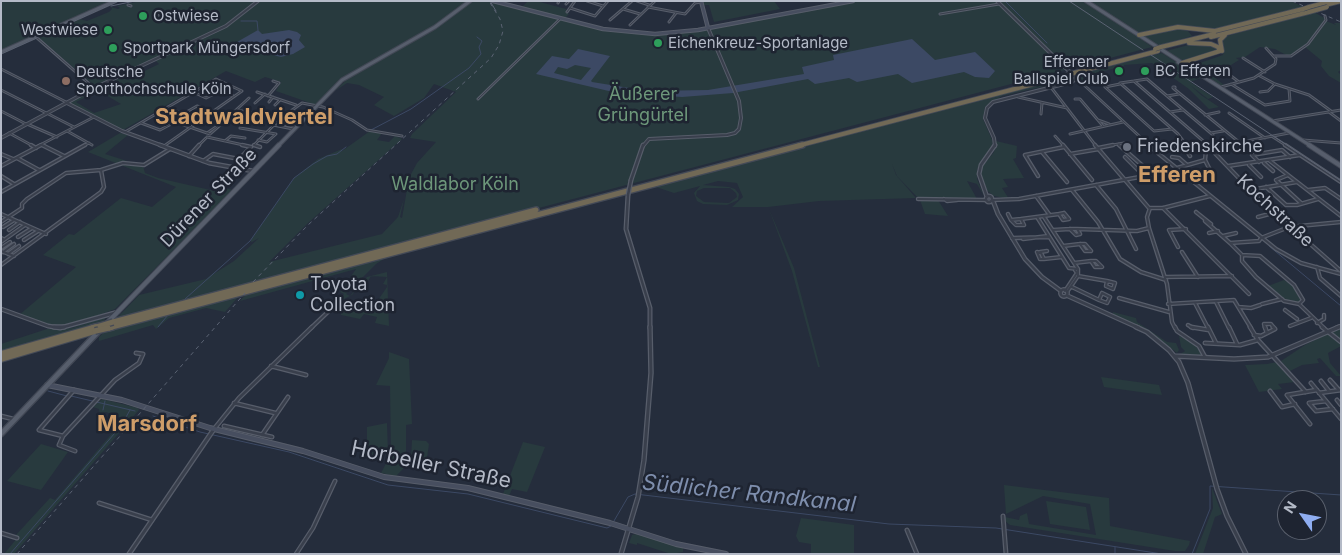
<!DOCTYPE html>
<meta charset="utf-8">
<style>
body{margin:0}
#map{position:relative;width:1342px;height:555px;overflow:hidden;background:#252d3c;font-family:Inter,sans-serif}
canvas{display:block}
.frame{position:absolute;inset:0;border:2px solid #b4bac7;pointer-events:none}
.north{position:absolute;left:1277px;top:490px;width:50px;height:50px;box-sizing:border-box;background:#1e2431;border:1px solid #5a606d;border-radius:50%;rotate:303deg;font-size:14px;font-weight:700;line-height:20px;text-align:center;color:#b4bac7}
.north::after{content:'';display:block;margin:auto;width:18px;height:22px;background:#8fadf1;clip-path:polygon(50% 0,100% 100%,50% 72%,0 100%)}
</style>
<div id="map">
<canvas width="1342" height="555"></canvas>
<div class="frame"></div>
<div class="north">N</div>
</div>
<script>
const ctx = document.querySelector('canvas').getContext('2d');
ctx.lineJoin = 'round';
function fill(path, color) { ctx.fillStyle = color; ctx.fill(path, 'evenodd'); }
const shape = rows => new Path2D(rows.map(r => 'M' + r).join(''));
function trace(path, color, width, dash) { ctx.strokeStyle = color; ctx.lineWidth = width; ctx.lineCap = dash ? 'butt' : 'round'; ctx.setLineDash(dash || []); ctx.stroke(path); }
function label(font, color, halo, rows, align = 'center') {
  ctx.font = font + ' Inter,sans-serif'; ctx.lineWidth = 5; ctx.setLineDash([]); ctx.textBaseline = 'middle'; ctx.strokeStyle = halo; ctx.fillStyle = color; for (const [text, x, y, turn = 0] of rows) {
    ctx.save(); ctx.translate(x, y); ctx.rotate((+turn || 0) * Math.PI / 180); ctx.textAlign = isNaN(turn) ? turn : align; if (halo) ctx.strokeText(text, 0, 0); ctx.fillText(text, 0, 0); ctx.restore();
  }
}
fill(shape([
 [1,1,103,1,108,2,1,50],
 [140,1,256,1,224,26,95,86,39,38,80,19,87,21,109,12,112,9,111,7,118,9,120,8,117,6],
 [259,1,468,1,432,28,344,77,316,105,276,91,281,82,265,77,255,82,226,71,123,130,69,103,95,89,98,91,76,102,94,113,121,104,96,89,118,79,128,79,159,64,155,60,230,25],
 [473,1,487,1,509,6,603,30,643,34,695,31,856,1,1291,1,1303,7,1213,31,1181,27,1140,33,1132,32,1152,47,116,319,139,295,206,279,244,247,209,277,234,261,259,238,252,242,250,241,294,178,318,159,342,149,342,151,370,131,382,133,377,140,389,142,395,136,402,139,308,223,269,262,382,234,398,217,404,199,400,217,402,218,409,178,417,163,436,142,410,138,412,134,456,92,434,84,424,98,394,116,374,105,384,97,359,85,347,83,335,91,350,76,435,29],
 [499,1,523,6,528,1,536,1,566,9,567,13,569,14,564,19],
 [702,1,774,1,780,9,714,22,709,5,704,5],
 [1314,12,1326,19,1309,42,1291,55,1286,55,1275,49,1260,47,1245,57,1236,58,1239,60,1231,65,1211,67,1216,70,1208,72,1224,85,1220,86,1191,66,1223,55,1224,50,1222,40,1227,36],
 [1326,21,1336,25,1334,23,1341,23,1341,70,1338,72,1341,75,1341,83,1329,76,1321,66,1322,61,1305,47],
 [1178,29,1188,31,1192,36,1158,46,1144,36],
 [1196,43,1212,44,1219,50,1183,61,1166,51],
 [1162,53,1201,78,1190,82,1213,97,1208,99,1190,85,1201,95,1219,107,1209,109,1189,89,1152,63,1124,65,1122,70,1116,68,1088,75,1083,81,1075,75],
 [1072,76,1073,78,1071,80,1002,96,985,107,983,119,993,142,991,151,981,162,977,170,977,179,984,196,977,184,967,181,977,199,918,198,897,176,892,164,896,175,916,198,819,201,768,207,732,207,743,197,737,183,718,181,703,185,729,187,735,189,739,194,738,200,727,205,703,204,697,201,694,193,700,186,674,193,653,186,776,153,802,148,813,144],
 [704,188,730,188,736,193,737,197,729,203,704,202,696,196,697,191],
 [120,133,128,135,105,154,143,166,145,173,158,178,219,192,225,188,233,190,115,309,72,325,60,326,48,325,19,315,76,267,43,255,69,234,74,235,121,198,152,207,176,187,88,152],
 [996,141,1017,146,1016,158,1013,159,1024,178,1003,179,1008,187,1002,188,1009,199,994,196,986,190,981,180,981,168,994,152],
 [920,200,938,200,948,216,925,214],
 [769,209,794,268,820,367,818,367,792,271],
 [387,255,387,257,376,264,346,294,350,296,367,277,387,272,389,326,375,323,377,317,364,314,360,319,341,315,341,311,334,311,340,304,344,306,346,301,374,306,387,287,387,285,383,284,387,277,371,276,368,281,365,280,352,295,338,302,344,294,340,292,356,269,240,301,247,293],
 [1284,280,1293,285,1303,300,1297,303,1286,301,1268,286],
 [234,296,239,296,225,312,206,308,169,318,156,329,153,325,99,341,99,337,105,331],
 [1113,312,1136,318,1137,322,1167,342,1176,343,1179,350,1177,353,1154,335,1113,315],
 [106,317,103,322,1,351,1,344,47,329,72,328],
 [1341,327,1341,346,1328,353,1330,363,1341,376,1336,376,1320,358,1317,359,1319,363,1302,365,1290,371,1281,361,1305,345],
 [1179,336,1194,343,1202,355,1179,355,1185,351,1181,347],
 [389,352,409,359,412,424,406,425,406,466,396,476,381,473,391,454,390,386,376,385,389,358],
 [1277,362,1295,382,1278,384,1282,389,1259,392,1245,365,1267,364],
 [1101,377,1159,385,1162,395,1104,387],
 [102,399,138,408,139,410,14,554,4,554,18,537,15,536,50,498,55,500,120,424,120,418,106,412,100,414,99,409,93,407],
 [387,423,388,453,367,457,367,427],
 [412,440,426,441,429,444,427,458,411,460],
 [523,442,545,447,527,492,512,489,509,496,503,494],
 [41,444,68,452,41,490,7,481],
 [1004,485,1109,498,1110,526,1190,541,1189,545,1185,551,1175,551,1010,525,1005,521,1005,517,1019,520,1020,516,1027,513,1029,524,1096,535,1090,504,1043,496,1006,514],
 [1212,488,1222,514,1215,517,1203,554,1195,554,1213,508],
 [1046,501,1086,507,1090,530,1050,524],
 [801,518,854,525,854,554,811,554,811,544,799,542,796,536],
 [636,534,683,548,683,552,671,554,637,543,637,545,629,543,632,535]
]), '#283a3e');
fill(shape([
 [258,30,262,34,289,30,297,32,301,35,299,40,305,47,293,54,281,57,264,53,229,51,230,46],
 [912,39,935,60,975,52,995,71,989,78,975,77,964,72,912,83,898,74,857,82,849,78,815,84,808,79,733,93,682,97,613,92,536,74,552,56,569,59,578,49,610,56,591,81,592,82,648,91,708,90,804,74,802,67,834,60,833,55],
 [575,65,591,68,581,80,554,73,558,67,567,69]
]), '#3c4964');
trace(shape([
 [1005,1,1047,43],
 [241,21,257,21,258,30],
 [371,130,411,109,469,68,481,54,479,47,482,41,477,37],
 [1269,246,1341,306],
 [185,299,250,241,294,178,313,164,327,156,337,154,346,147],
 [158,327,168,315],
 [48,391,67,396],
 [71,396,135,411],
 [103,410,105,401],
 [153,416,200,432,289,452,388,485,468,494,607,528,611,526,628,497,635,494,889,524,996,528,1162,554],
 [1115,547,1115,554],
 [10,554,121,426,130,410],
 [1192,554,1210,509,1210,486,1341,495]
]), '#3c4964', 1);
const pedestrian = shape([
 [128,5,131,6],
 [159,15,161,14]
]);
const minorFar2 = shape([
 [587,1,603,6],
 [637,1,649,5],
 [558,3,559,1],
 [566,4,569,1],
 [648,7,685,14,695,3,701,2],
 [570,8,595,16,608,1],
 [623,9,640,14],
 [567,12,575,1],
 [940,14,999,4],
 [610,20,632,1],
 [669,22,676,13],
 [630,25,655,1],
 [36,37,94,88],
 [1274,56,1291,56,1308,44,1326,20,1325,16],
 [1243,58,1265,72],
 [1219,67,1239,82],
 [1,69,66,102],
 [1260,76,1275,84,1309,95,1331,111],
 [1075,80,1083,84,1150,146],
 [1134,81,1147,79,1213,135],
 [1120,83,1134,81,1209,146],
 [1120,83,1178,134,1187,146],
 [1231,84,1265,105,1290,101,1289,89],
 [1050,86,1096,146],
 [1105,87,1154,131,1172,129],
 [1105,87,1120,84],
 [1173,87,1175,87,1175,88,1173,88,1173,87],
 [1221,87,1254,78,1275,64,1276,59,1266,48],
 [1173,88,1239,142],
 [1,90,74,127],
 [193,92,206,98,220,91,233,96],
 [257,92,296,105],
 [1260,92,1268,91,1275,84],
 [268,96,279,83,273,81],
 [1167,96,1179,94],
 [1018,97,1067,108],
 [478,99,560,19],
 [1075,99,1080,99,1103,126],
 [269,102,273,97],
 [255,103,265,94],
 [275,105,280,100],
 [168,107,183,114,197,106,213,112],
 [236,110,281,118],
 [236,110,249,98],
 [1,111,26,124],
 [1170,112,1183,110],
 [1329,112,1341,121],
 [1229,113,1265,138],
 [1041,114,1042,103],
 [1205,115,1219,112],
 [1098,120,1109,124],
 [1272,121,1341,110],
 [141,123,160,130,175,122,210,134],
 [277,123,297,127],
 [27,124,57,137],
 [273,125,293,129],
 [240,128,276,134,267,142,258,140],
 [67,131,92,145],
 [125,132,216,79,242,91,164,146],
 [9,133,33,146],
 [207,133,225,121],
 [1211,133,1223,131],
 [210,134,235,112],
 [1070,134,1123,122],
 [1055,136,1064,146],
 [207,137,248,146],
 [1273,137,1287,146],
 [1303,140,1341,143],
 [225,141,231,136,245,138],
 [42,145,45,146],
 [1119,145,1120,146],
 [38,146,94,117],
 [83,146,89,143],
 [198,146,206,138],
 [258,146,254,145,281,118,302,103,323,107,352,120,367,130,402,136],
 [1107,146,1124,143],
 [1220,146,1289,133]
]);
const minorFar1 = shape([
 [31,145,36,148],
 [42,145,64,156],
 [254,145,260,147],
 [1063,145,1092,180],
 [1095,145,1149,208],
 [1119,145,1152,174],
 [1148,145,1276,249,1301,263,1341,274],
 [1186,145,1188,148],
 [1207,145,1258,198,1341,271],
 [1285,145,1341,182],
 [1151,147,1206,149,1227,145],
 [1098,148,1113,145],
 [1185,148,1190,156],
 [1042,152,1067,182],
 [1,154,13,159],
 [1070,154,1099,149],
 [189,156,199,145],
 [1125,157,1143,175],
 [1172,157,1179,158,1187,165],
 [17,158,39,170],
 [203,161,213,154,239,159,251,147,242,145],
 [1270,161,1341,216],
 [1259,162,1252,155,1282,150,1290,157],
 [1264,163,1273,171],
 [1249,165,1261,177],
 [1,166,41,145],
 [1228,166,1300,155],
 [1177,168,1205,160],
 [1288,175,1276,180,1301,203],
 [1,176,14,184],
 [1038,176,1025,155,1064,147],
 [1192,180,1210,170,1205,160,1206,150],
 [1096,185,1116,209,1136,249],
 [1266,187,1286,205,1297,205,1318,199],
 [1072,190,1098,222,1120,259,1141,272,1166,280],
 [1250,190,1297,182],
 [1308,190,1325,188,1341,199],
 [1,192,85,145],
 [1036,196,1049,214],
 [918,199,986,200],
 [944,199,947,201,957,200],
 [993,200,1019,199,1178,170],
 [1150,208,1147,217,1149,228,1167,284,1172,322,1175,328],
 [1150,208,1163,208,1210,196],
 [1163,208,1249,294],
 [1196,212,1211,224],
 [1064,213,1069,219,1063,220,1059,214,1064,213],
 [1,214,46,234],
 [1008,214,1011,220],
 [1037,217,1069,268,1078,269],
 [1044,217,1078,269],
 [1258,217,1273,213],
 [1021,219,1024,225,1016,225,1011,220,1021,219],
 [1021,219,1059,214],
 [1205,221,1230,243],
 [1,222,22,208,22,204,27,199,66,173,101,170,123,163,144,165,170,149],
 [3,227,14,220],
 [1070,229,1077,229,1080,234,1076,235,1070,229],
 [1077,229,1137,231,1149,228],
 [9,230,20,222],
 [1053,230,1070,229],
 [1209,233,1218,231],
 [1223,236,1236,233],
 [18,237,32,228],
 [1,238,3,239],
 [1012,238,1049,237],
 [1261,238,1289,227,1341,222],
 [1023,239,1048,236],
 [24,240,38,231],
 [1,242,25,225],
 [1080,244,1085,244,1091,251,1085,251,1080,244],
 [1063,246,1080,244],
 [1178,247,1169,230,1186,229],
 [1,248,10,242],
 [1,251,14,256],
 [3,252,14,244],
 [1037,252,1041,253,1044,259,1040,259,1037,252],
 [1040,252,1047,251],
 [1182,252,1198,277],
 [8,254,19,246],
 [1241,254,1230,243,1259,241,1261,238],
 [1242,255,1260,256,1294,285,1303,300,1299,304,1284,301,1256,277,1242,261,1242,255],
 [1044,259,1062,257],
 [1091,261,1096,261,1102,267,1095,267,1091,261],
 [1074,263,1091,261],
 [1,265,101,192,104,187,101,170],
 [1317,267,1320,278,1341,296],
 [1078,276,1107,281],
 [1165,277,1232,276],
 [1107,281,1115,283,1113,289,1106,286,1107,281],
 [1072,287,1099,300],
 [1065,291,1077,273,1075,270],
 [1067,292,1078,276,1078,269],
 [1102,293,1110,297,1107,303,1099,300,1102,293],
 [1119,298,1169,312],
 [1216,302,1229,328],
 [1195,303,1208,328],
 [1168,304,1234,300,1251,328],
 [1262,304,1282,299],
 [1299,304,1324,328],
 [1239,307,1251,308,1260,305],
 [1285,310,1297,319],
 [1317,323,1324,319,1324,315],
 [1188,325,1193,328],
 [1290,326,1311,318],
 [311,328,332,308],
 [1265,328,1264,324,1271,324,1274,328]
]);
const minor = shape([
 [1175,327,1177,331,1199,346,1205,357],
 [1191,327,1209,330],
 [1208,327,1216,343],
 [1229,327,1237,344],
 [1250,327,1258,340,1306,392],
 [1265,327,1267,333],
 [1322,327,1341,342],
 [1267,333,1275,329,1273,327],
 [1254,335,1261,336,1267,333],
 [1205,343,1240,345,1258,340],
 [271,366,306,375],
 [1330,380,1339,390],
 [1321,381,1329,391],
 [1311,383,1341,419],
 [74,390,39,430,63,436,115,380,139,363,143,354,136,353],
 [1270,391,1282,407,1295,404],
 [1319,393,1341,390],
 [1337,400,1341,405],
 [1326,401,1309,403,1316,411,1333,409],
 [234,403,275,413],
 [1,416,13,419],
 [1310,424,1287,395,1317,390],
 [224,426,272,437],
 [214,429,239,398,312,327],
 [262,435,288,397],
 [63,436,59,445,75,451],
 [99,503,152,520],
 [1003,516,1006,554],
 [907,530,917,554],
 [1,533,17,538],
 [296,554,313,528,335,481]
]);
const tertiaryFar2 = shape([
 [67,103,122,131,163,146],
 [1,138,94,88,226,26,258,1],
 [643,146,649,139,727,135,735,133,739,129,741,118,739,101,708,28],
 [995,146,994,138,985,118,987,108,993,102,1072,82,1076,78,997,1]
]);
const tertiaryFar1 = shape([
 [160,145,209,163,253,171],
 [631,180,643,145],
 [628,195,626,229,650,308,650,328],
 '986 199a3 3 0 1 1 6 0a3 3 0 1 1-6 0Z',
 [987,197,979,174,981,165,995,145],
 [993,201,998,214,1025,259,1042,277,1061,291],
 '1060.5 293a3.5 3.5 0 1 1 7 0a3.5 3.5 0 1 1-7 0Z',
 [1068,296,1139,328],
 [1,309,48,326,60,328,118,312],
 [1336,328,1341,326]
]);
const tertiary = shape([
 [54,327,64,327],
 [1136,327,1147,332,1169,350,1179,362,1188,383,1217,489,1227,516,1246,554],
 [1175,356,1234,359,1268,357,1339,327],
 [129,554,214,429],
 [621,554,638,497,644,460,651,373,650,327]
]);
const secondaryFar1 = shape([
 [493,1,603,29,655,34,698,30,853,1],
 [701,1,708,28]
]);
const secondary = shape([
 [47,385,122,400,210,428,303,451,384,477,468,488,610,523,676,544,726,554]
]);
const primaryFar2 = shape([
 [1086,1,1311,146],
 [1,52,115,1],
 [1178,62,1187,68],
 [278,146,342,80,435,27,470,1]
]);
const primaryFar1 = shape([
 [1309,145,1341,166],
 [106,324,279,145]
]);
const primary = shape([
 [1,434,99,331]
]);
const motorwayFar2 = shape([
 [1329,4,1341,1],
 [1309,7,1332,1],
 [1139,35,1178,27,1215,31,1303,9],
 [1211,37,1309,12],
 [1161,47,1214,34],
 [1222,51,1220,40,1225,35],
 [1182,63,1220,51,1218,47,1211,44,1189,43],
 [1074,73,1158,51],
 [797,146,1068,75]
]);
const motorwayFar1 = shape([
 [113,322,536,210],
 [92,328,100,326],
 [108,328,802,145]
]);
const motorway = shape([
 [108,328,112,327],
 [1,354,96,327],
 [1,359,95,331]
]);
trace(pedestrian, '#575d6a', 3);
trace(minorFar2, '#575d6a', 3);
trace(minorFar1, '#575d6a', 4.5);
trace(minor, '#575d6a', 5);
trace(tertiaryFar2, '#575d6a', 4);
trace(tertiaryFar1, '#575d6a', 5);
trace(tertiary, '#575d6a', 5.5);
trace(secondaryFar1, '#575d6a', 4.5);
trace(secondary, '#575d6a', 6);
trace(primaryFar2, '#424855', 5);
trace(primaryFar1, '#424855', 6);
trace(primary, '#424855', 7);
trace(motorwayFar2, '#444a57', 5.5);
trace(motorwayFar1, '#444a57', 8);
trace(motorway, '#444a57', 8);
trace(pedestrian, '#393f4c', 1);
trace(minorFar2, '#393f4c', 1);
trace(minorFar1, '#393f4c', 2);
trace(minor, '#393f4c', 2.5);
trace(tertiaryFar2, '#393f4c', 2);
trace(tertiaryFar1, '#393f4c', 2.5);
trace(tertiary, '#393f4c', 3);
trace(secondaryFar1, '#474e5f', 2.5);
trace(secondary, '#474e5f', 4);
trace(primaryFar2, '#575e6c', 3);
trace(primaryFar1, '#575e6c', 4);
trace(primary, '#575e6c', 4.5);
trace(motorwayFar2, '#716956', 4);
trace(motorwayFar1, '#716956', 5);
trace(motorway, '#716956', 5.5);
trace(shape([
 [490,1,496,11],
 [1069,1,1143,50],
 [111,6,135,1],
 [1,54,119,1],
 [1151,55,1341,181]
]), '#5b6373', 1);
trace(shape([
 [1292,1,1341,22],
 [253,282,308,225,491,58,499,45,503,31,500,19,489,1],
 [17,554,245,293]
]), '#5b6373', 1, [4, 4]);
const tertiaryBridge = shape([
 [628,195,631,180]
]);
const motorwayBridgeFar2 = shape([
 [1303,9,1309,7],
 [1309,12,1327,7],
 [1155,49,1161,47],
 [1068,75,1074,73]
]);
const motorwayBridgeFar1 = shape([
 [100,326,113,322]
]);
const motorwayBridge = shape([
 [95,331,108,328]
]);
trace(tertiaryBridge, '#575d6a', 5, []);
trace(motorwayBridgeFar2, '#444a57', 5.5, []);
trace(motorwayBridgeFar1, '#444a57', 8, []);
trace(motorwayBridge, '#444a57', 8, []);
trace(tertiaryBridge, '#393f4c', 2.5);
trace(motorwayBridgeFar2, '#716956', 4);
trace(motorwayBridgeFar1, '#716956', 5);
trace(motorwayBridge, '#716956', 5.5);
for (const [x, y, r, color] of [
 [143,16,5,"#2e9e5b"],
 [108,30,5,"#2e9e5b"],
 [658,43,5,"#2e9e5b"],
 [113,48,5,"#2e9e5b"],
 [1119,71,5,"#2e9e5b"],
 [1145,71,5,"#2e9e5b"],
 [66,81,5,"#8d6e63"],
 [1127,147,5,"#6b7280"],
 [300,295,5,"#0f9aa8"]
]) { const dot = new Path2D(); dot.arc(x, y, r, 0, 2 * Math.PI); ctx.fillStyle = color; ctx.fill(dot); trace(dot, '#1e2431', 2); }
label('15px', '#b4bac7', '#1e2431', [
 ["Ostwiese",153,16],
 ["Westwiese",98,30,"right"],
 ["Eichenkreuz-Sportanlage",668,43],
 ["Sportpark Müngersdorf",123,48],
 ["Efferener",1109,62,"right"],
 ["Ballspiel Club",1109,79,"right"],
 ["BC Efferen",1155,71],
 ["Deutsche",76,72],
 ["Sporthochschule Köln",76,89]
], 'left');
label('18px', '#6d977a', '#1e2431', [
 ["Äußerer",643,95],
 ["Grüngürtel",643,116],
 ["Waldlabor Köln",455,185]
]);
label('18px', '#b4bac7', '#1e2431', [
 ["Friedenskirche",1137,147],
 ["Toyota",310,285],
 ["Collection",310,306]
], 'left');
label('18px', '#b4bac7', '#1e2431', [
 ["Dürener Straße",209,198,-46],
 ["Kochstraße",1275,211,43]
]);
label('21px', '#b4bac7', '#1e2431', [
 ["Horbeller Straße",431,465,12]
]);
label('bold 22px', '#ce9d69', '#1e2431', [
 ["Stadtwaldviertel",244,117],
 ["Efferen",1177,175],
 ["Marsdorf",147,424]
]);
label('italic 22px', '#7e8ead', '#1e2431', [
 ["Südlicher Randkanal",749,494,6]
]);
</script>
